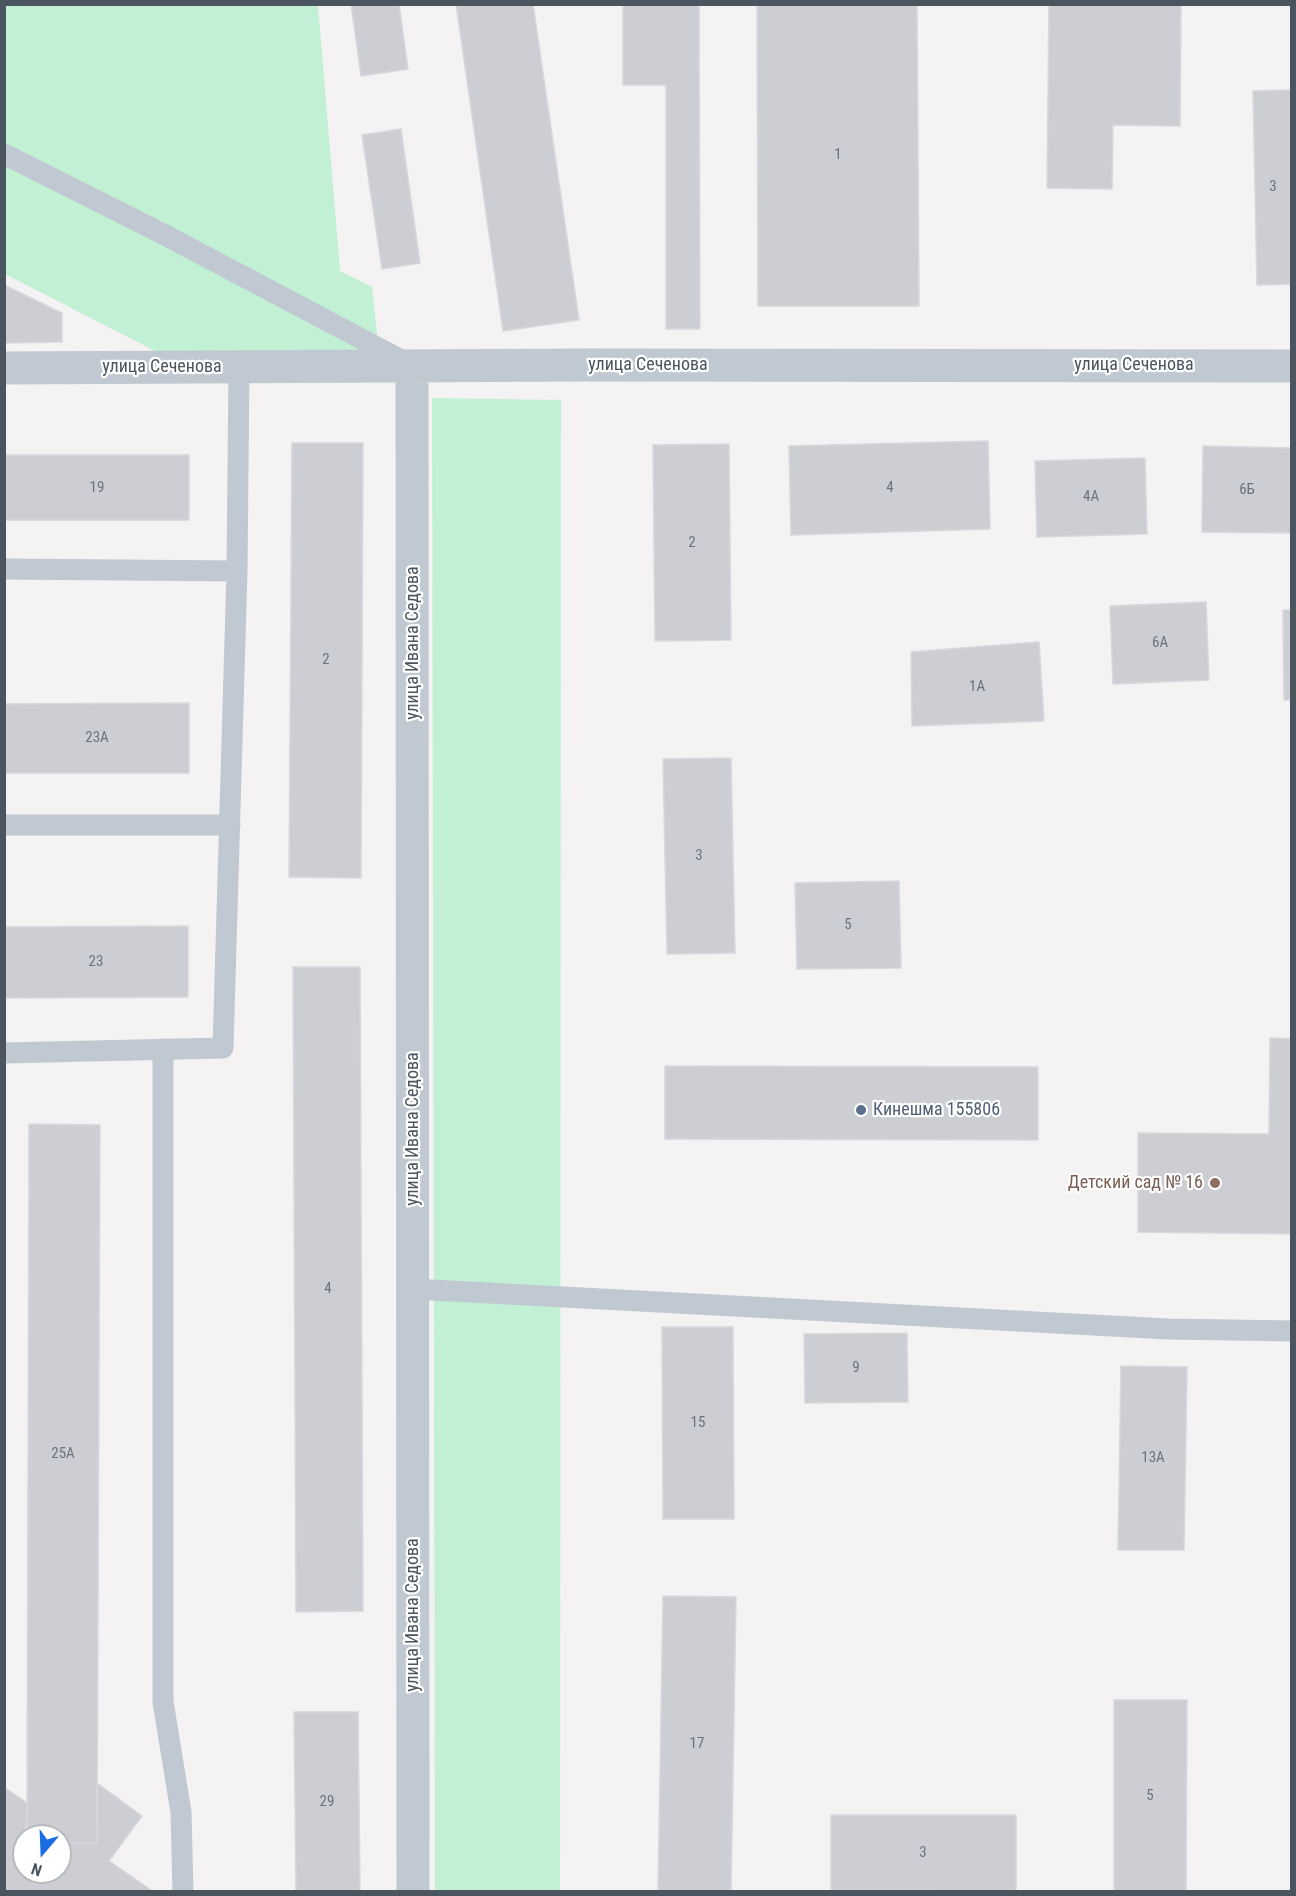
<!DOCTYPE html>
<meta charset="utf-8">
<style>
body{margin:0}
#map{position:relative;width:1296px;height:1896px;overflow:hidden;background:#f4f2f2;font-family:"Roboto Condensed",sans-serif}
canvas{display:block}
.frame{position:absolute;inset:0;border:6px solid #4a5560;pointer-events:none}
.north{position:absolute;left:12px;top:1824px;width:60px;height:60px;box-sizing:border-box;background:#fff;border:2px solid #b7bbbf;border-radius:50%;rotate:199deg;font-size:16px;font-weight:700;line-height:24px;text-align:center;color:#4a5560}
.north::after{content:'';display:block;margin:auto;width:21px;height:27px;background:#1b6de6;clip-path:polygon(50% 0,100% 100%,50% 72%,0 100%)}
</style>
<div id="map">
<canvas width="1296" height="1896"></canvas>
<div class="frame"></div>
<div class="north">N</div>
</div>
<script>
const ctx = document.querySelector('canvas').getContext('2d');
ctx.lineJoin = 'round';
function fill(path, color) { ctx.fillStyle = color; ctx.fill(path, 'evenodd'); }
const shape = rows => new Path2D(rows.map(r => 'M' + r).join(''));
function trace(path, color, width, dash) { ctx.strokeStyle = color; ctx.lineWidth = width; ctx.lineCap = dash ? 'butt' : 'round'; ctx.setLineDash(dash || []); ctx.stroke(path); }
function label(font, color, halo, rows, align = 'center') {
  ctx.font = font + ' "Roboto Condensed",sans-serif'; ctx.lineWidth = 4.5; ctx.setLineDash([]); ctx.textBaseline = 'middle'; ctx.strokeStyle = halo; ctx.fillStyle = color; for (const [text, x, y, turn = 0] of rows) {
    ctx.save(); ctx.translate(x, y); ctx.rotate((+turn || 0) * Math.PI / 180); ctx.textAlign = isNaN(turn) ? turn : align; if (halo) ctx.strokeText(text, 0, 0); ctx.fillText(text, 0, 0); ctx.restore();
  }
}
fill(shape([
 [4,5,318,5,340,271,372,287,379,353,155,351,5,274],
 [432,398,561,400,560,1891,435,1891]
]), '#c2f0d5');
const building = shape([
 [351,4,399,4,408,69,361,76,351,4],
 [456,4,533,4,579,320,503,331,456,4],
 [623,4,699,4,700,329,666,329,666,85,623,85,623,4],
 [757,4,917,4,919,306,758,306,757,4],
 [1049,4,1181,4,1180,126,1113,125,1112,189,1047,188,1049,4],
 [1292,90,1292,284,1257,285,1253,91,1292,90],
 [401,129,420,263,382,269,362,135,401,129],
 [4,285,62,313,62,342,4,343,4,285],
 [988,441,990,529,791,535,789,446,988,441],
 [292,443,363,443,361,878,289,877,292,443],
 [729,444,731,640,655,641,653,445,729,444],
 [1203,446,1292,448,1292,533,1202,532,1203,446],
 [4,455,189,455,189,520,4,520,4,455],
 [1145,458,1147,534,1037,537,1035,461,1145,458],
 [1206,602,1209,680,1113,684,1110,606,1206,602],
 [1283,610,1292,610,1292,700,1284,700,1283,610],
 [1039,642,1044,721,912,726,911,652,1039,642],
 [189,703,189,773,4,773,4,704,189,703],
 [731,758,735,953,667,954,663,759,731,758],
 [899,881,901,968,797,969,795,883,899,881],
 [188,926,188,997,4,998,4,927,188,926],
 [293,967,360,967,363,1611,296,1612,293,967],
 [1270,1038,1292,1039,1292,1234,1138,1232,1138,1133,1269,1134,1270,1038],
 [665,1066,1038,1067,1038,1140,665,1139,665,1066],
 [29,1124,100,1125,97,1843,60,1843,60,1836,27,1836,29,1124],
 [662,1327,733,1327,734,1519,663,1519,662,1327],
 [907,1333,908,1402,805,1403,804,1334,907,1333],
 [1121,1366,1187,1367,1184,1550,1118,1550,1121,1366],
 [663,1596,736,1597,731,1892,658,1892,663,1596],
 [1114,1700,1187,1700,1186,1892,1114,1892,1114,1700],
 [294,1712,358,1712,360,1892,296,1892,294,1712],
 [97,1783,142,1816,109,1861,154,1892,4,1892,4,1787,27,1803,24,1872,60,1872,60,1843,97,1843,97,1783],
 [831,1815,1016,1815,1016,1891,831,1890,831,1815]
]);
fill(building, '#ccced4');
trace(building, '#d6d8dd', 1.5);
trace(shape([
 [4,154,165,235,407,363],
 [4,569,237,571,239,367],
 [4,825,230,825],
 [163,1049,163,1702,181,1812,183,1892],
 [4,1053,223,1048,237,571],
 [413,1289,1168,1329,1292,1331]
]), '#c0c9d1', 21);
trace(shape([
 [412,366,413,1892],
 [4,368,585,365,1292,366]
]), '#c0c9d1', 33);
for (const [x, y, r, color] of [
 [861,1110,6,"#5c6f8a"],
 [1215,1183,6,"#8d6e63"]
]) { const dot = new Path2D(); dot.arc(x, y, r, 0, 2 * Math.PI); ctx.fillStyle = color; ctx.fill(dot); trace(dot, '#fff', 2); }
label('15px', '#6a737d', null, [
 ["1",838,155],
 ["3",1273,187],
 ["19",97,488],
 ["4",890,488],
 ["6Б",1247,490],
 ["4А",1091,497],
 ["2",692,543],
 ["6А",1160,643],
 ["2",326,660],
 ["1А",977,687],
 ["23А",97,738],
 ["3",699,856],
 ["5",848,925],
 ["23",96,962],
 ["4",328,1289],
 ["9",856,1368],
 ["15",698,1423],
 ["25А",63,1454],
 ["13А",1153,1458],
 ["17",697,1744],
 ["5",1150,1796],
 ["29",327,1802],
 ["3",923,1853]
]);
label('18px', '#4a5560', '#fff', [
 ["улица Сеченова",648,365],
 ["улица Сеченова",1134,365],
 ["улица Сеченова",162,367],
 ["улица Ивана Седова",413,643,-90],
 ["улица Ивана Седова",413,1129,-90],
 ["улица Ивана Седова",413,1615,-90]
]);
label('18px', '#4e5e75', '#fff', [
 ["Кинешма 155806",873,1110]
], 'left');
label('18px', '#785e54', '#fff', [
 ["Детский сад № 16",1203,1183]
], 'right');
</script>
